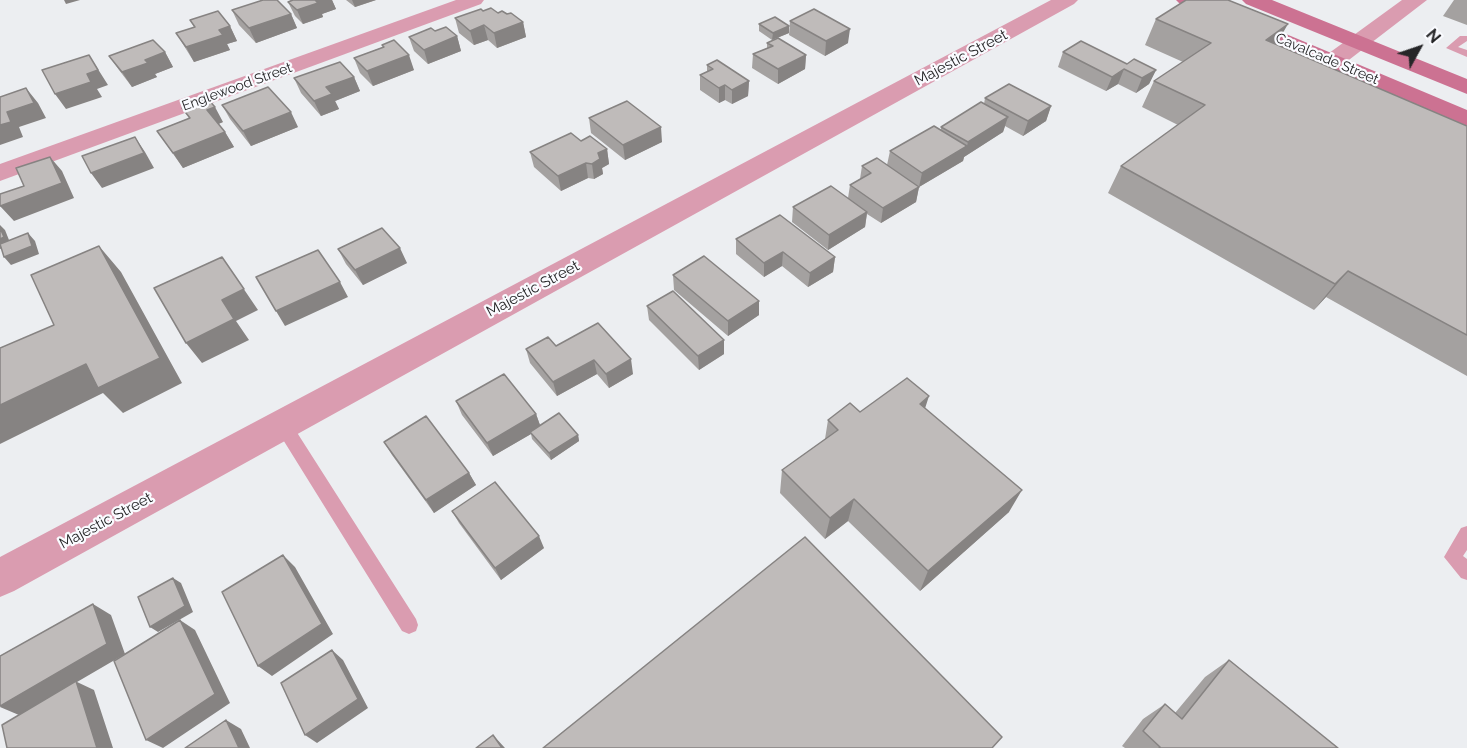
<!DOCTYPE html>
<style>
body{margin:0}
#map{position:relative;width:1467px;height:748px;overflow:hidden;background:#eceef1;font-family:Raleway,sans-serif}
canvas{display:block}
.north{position:absolute;left:1389px;top:18px;width:60px;height:60px;-webkit-text-stroke:4px #fafbff;paint-order:stroke;rotate:50deg;font-size:16px;font-weight:700;line-height:24px;text-align:center;color:#262628}
.north::after{content:'';display:block;margin:auto;width:21px;height:27px;background:#262628;clip-path:polygon(50% 0,100% 100%,50% 72%,0 100%)}
</style>
<div id="map">
<canvas width="1467" height="748"></canvas>
<div class="north">N</div>
</div>
<script>
const ctx = document.querySelector('canvas').getContext('2d');
ctx.lineJoin = 'round';
const shape = rows => new Path2D(rows.map(r => 'M' + r).join(''));
function fill(path, color) { ctx.fillStyle = color; ctx.fill(path, 'evenodd'); }
function trace(path, color, width, dash) { ctx.strokeStyle = color; ctx.lineWidth = width; ctx.lineCap = dash ? 'butt' : 'round'; ctx.setLineDash(dash || []); ctx.stroke(path); }
function label(font, color, halo, rows, align = 'center') {
  ctx.font = font + ' Raleway,sans-serif'; ctx.lineWidth = 4.5; ctx.setLineDash([]); ctx.textBaseline = 'middle'; ctx.strokeStyle = halo; ctx.fillStyle = color; for (const [text, x, y, turn = 0] of rows) {
    ctx.save(); ctx.translate(x, y); ctx.rotate((+turn || 0) * Math.PI / 180); ctx.textAlign = isNaN(turn) ? turn : align; if (halo) ctx.strokeText(text, 0, 0); ctx.fillText(text, 0, 0); ctx.restore();
  }
}
fill(shape([
 [1460,36,1467,36,1467,41,1458,47,1467,50,1467,57,1446,48,1460,36],
 [283,418,289,420,416,619,418,625,416,631,409,634,402,631,277,430,275,425,277,420,283,418],
 [1467,526,1467,550,1463,556,1467,559,1467,580,1461,578,1444,557,1461,528,1467,526]
]), '#da9cb0');
fill(shape([
 [456,0,484,0,481,4,0,181,0,164,456,0]
]), '#da9cb0');
fill(shape([
 [1051,0,1078,0,1074,4,14,591,0,597,0,557,1051,0],
 [1402,0,1427,0,1341,66,1333,68,1325,66,1321,61,1325,56,1402,0]
]), '#da9cb0');
fill(shape([
 [1176,0,1205,0,1467,110,1467,126,1180,4,1176,0],
 [1242,0,1272,0,1467,79,1467,94,1246,4,1242,0]
]), '#cc7292');
fill(shape([
 [291,0,332,0,336,9,322,14,323,17,303,24,295,16,288,2],
 [346,0,376,0,355,7],
 [1454,0,1467,0,1467,25,1443,16],
 [232,10,291,14,297,28,256,43,239,25],
 [483,11,507,14,523,22,526,37,497,48,488,40,474,45,459,33,455,18],
 [1156,19,1277,45,1467,126,1467,376,1326,297,1314,310,1108,193,1121,166,1178,125,1142,107,1154,81,1183,62,1145,45],
 [190,20,230,26,237,41,227,44,230,50,194,62,176,33,194,27],
 [790,21,848,43,825,56,789,35],
 [759,24,789,26,789,33,772,40,759,31],
 [435,31,457,36,461,51,428,64,414,51,409,37],
 [767,43,806,55,805,69,778,84,752,68,753,54,767,48],
 [382,45,414,70,373,86,360,73,354,58,383,47],
 [165,52,173,67,155,74,157,77,132,87,119,70,109,56],
 [1063,52,1127,64,1156,70,1149,84,1136,93,1118,84,1106,91,1058,67],
 [707,65,749,81,748,96,732,104,725,100,719,103,700,90,700,75,707,72],
 [354,77,360,91,335,101,339,109,321,116,301,93,294,78],
 [985,98,1051,106,1046,121,1023,136,1005,126,1003,132,964,157,963,161,919,187,916,202,881,223,867,214,865,227,828,250,792,222,793,207,848,198,850,185,860,179,862,166,887,165,890,151,941,130,941,127,984,104],
 [222,105,298,127,251,146,230,119],
 [182,108,223,122,218,124,225,132,234,147,183,168,157,131,189,118],
 [589,118,662,142,625,160,591,133],
 [581,141,607,149,609,164,602,168,603,174,594,179,588,178,561,191,534,167,530,152],
 [736,239,835,257,833,272,808,287,782,266,764,277,736,254],
 [338,249,407,263,363,285,346,264],
 [673,275,759,315,728,336,674,290],
 [647,306,724,340,724,354,699,370,649,320],
 [556,346,633,374,609,388,597,374,557,396,530,363,526,349],
 [456,401,536,414,540,425,578,435,579,441,551,460,532,439,531,434,493,456,462,415],
 [925,408,1009,512,920,591,848,521,825,539,780,493,782,470,825,439,828,420,860,412],
 [384,442,469,473,476,485,434,513,392,455],
 [452,511,544,548,501,580,459,523],
 [1229,660,1338,748,1125,748,1122,746,1143,719,1165,704,1175,713,1205,677]
]), '#a4a1a0');
fill(shape([
 [64,0,80,0,66,4],
 [315,0,332,0,336,9,322,14,323,17,303,24,297,10],
 [352,0,376,0,355,7],
 [291,14,297,28,256,43,249,28],
 [523,22,526,37,497,48,494,33],
 [1288,24,1273,50,1266,40],
 [484,25,488,40,474,45,470,31],
 [230,26,237,41,227,44,230,50,194,62,186,47,219,30],
 [789,26,789,33,772,40,773,33],
 [850,29,848,43,825,56,826,41],
 [457,36,461,51,428,64,424,50],
 [165,52,173,67,155,74,157,77,132,87,122,72,145,60],
 [89,55,108,85,97,89,102,97,66,109,55,94,87,74],
 [409,55,414,70,373,86,367,71],
 [806,55,805,69,778,84,778,69],
 [1124,69,1118,84,1106,91,1112,77],
 [1156,70,1149,84,1136,93,1142,78],
 [354,77,360,91,335,101,339,109,321,116,314,101,326,87],
 [749,81,748,96,732,104,732,90],
 [725,85,725,100,719,103,719,88],
 [26,88,38,103,46,118,19,127,23,137,0,145,0,125,7,112],
 [1051,106,1046,121,1023,136,1028,121],
 [215,107,223,122,216,125,207,110],
 [291,112,298,127,251,146,243,131],
 [1008,117,1003,132,964,157,963,161,919,187,916,202,881,223,883,208,919,187,922,173,967,146,968,142],
 [661,127,662,142,625,160,623,145],
 [225,132,234,147,183,168,173,153],
 [135,137,145,152,154,168,102,188,91,173],
 [607,149,609,164,602,168,603,174,594,179,592,164,598,153],
 [50,157,62,171,74,198,14,221,0,206,62,183],
 [586,163,588,178,561,191,558,176],
 [867,212,865,227,828,250,829,235],
 [0,225,5,230,11,245,0,249],
 [28,233,35,241,39,254,11,265,4,257],
 [99,246,121,272,182,383,123,413,103,393,0,444,0,405,86,364],
 [400,248,407,263,363,285,355,270],
 [783,252,782,266,764,277,764,263],
 [222,257,258,310,236,321,249,340,202,363,186,343,222,300],
 [835,257,833,272,808,287,810,273],
 [1348,271,1326,297,1314,310,1335,284],
 [340,282,348,297,285,326,276,311],
 [759,301,759,315,728,336,728,321],
 [724,340,724,354,699,370,698,356],
 [631,359,633,374,609,388,606,374],
 [594,360,597,374,557,396,553,382],
 [929,396,921,421,920,404],
 [536,414,541,428,530,432,531,434,493,456,487,443],
 [578,435,579,441,551,460,549,453],
 [469,473,476,485,434,513,426,500],
 [1022,490,1009,512,920,591,928,571],
 [854,499,848,521,825,539,830,518],
 [539,536,544,548,501,580,495,568],
 [283,555,295,567,333,634,272,676,258,666],
 [173,578,181,583,193,612,158,632,150,627],
 [93,604,111,615,125,654,77,682,94,690,113,748,97,748,0,707],
 [180,620,195,630,230,703,163,748,146,740],
 [332,650,343,660,368,708,317,743,305,735],
 [226,720,241,729,250,748,239,748],
 [493,735,505,748,502,748]
]), '#868382');
const building = shape([
 [263,0,277,0,291,14,249,28,232,10,263,0],
 [293,0,315,0,318,3,297,10,288,2,293,0],
 [1186,0,1228,0,1288,24,1266,40,1467,126,1467,335,1348,271,1335,284,1121,166,1205,105,1154,81,1211,43,1156,19,1186,0],
 [491,8,498,13,502,11,507,14,511,13,523,22,494,33,484,25,470,31,455,18,481,9,483,11,491,8],
 [814,9,850,29,826,41,790,21,814,9],
 [218,11,230,26,219,30,223,35,186,47,176,33,195,27,190,20,218,11],
 [775,17,789,26,773,33,759,24,775,17],
 [446,27,457,36,424,50,409,37,431,28,435,31,446,27],
 [778,38,806,55,778,69,753,54,773,46,767,43,778,38],
 [153,40,165,52,145,60,148,63,122,72,109,56,153,40],
 [394,40,409,55,367,71,354,58,384,47,382,45,394,40],
 [1081,41,1127,64,1134,59,1156,70,1142,78,1124,69,1112,77,1063,52,1081,41],
 [89,55,98,70,87,74,91,82,55,94,42,70,89,55],
 [717,60,749,81,732,90,725,85,719,88,700,75,713,69,707,65,717,60],
 [340,62,354,77,326,87,332,94,314,101,294,78,340,62],
 [1009,84,1051,106,1028,121,985,98,1009,84],
 [268,87,291,112,243,131,222,105,268,87],
 [26,88,34,103,7,112,11,122,0,125,0,97,26,88],
 [207,98,215,107,207,110,225,132,173,153,157,131,190,118,182,108,207,98],
 [627,101,661,127,623,145,589,118,627,101],
 [981,102,1008,117,968,142,941,127,981,102],
 [934,126,967,146,922,173,890,151,934,126],
 [571,133,581,141,590,136,607,149,598,153,600,159,592,164,586,163,558,176,530,152,571,133],
 [135,137,144,153,91,173,82,156,135,137],
 [50,157,62,183,0,206,0,194,24,186,16,168,50,157],
 [877,158,919,187,883,208,850,185,871,173,862,166,877,158],
 [831,186,867,212,829,235,793,207,831,186],
 [780,215,835,257,810,273,783,252,764,263,736,239,780,215],
 [0,228,4,237,0,239,0,228],
 [382,228,400,248,355,270,338,249,382,228],
 [28,233,32,246,4,257,0,244,28,233],
 [99,246,160,358,98,388,86,364,0,405,0,348,54,325,31,275,99,246],
 [318,250,340,282,276,311,256,277,318,250],
 [704,256,759,301,728,321,673,275,704,256],
 [222,257,244,289,222,300,234,319,186,343,154,288,222,257],
 [673,291,724,340,698,356,647,306,673,291],
 [598,323,631,359,606,374,594,360,553,382,526,349,548,337,556,346,598,323],
 [504,374,536,414,487,443,456,401,504,374],
 [907,378,929,396,920,404,1022,490,928,571,854,499,830,518,782,470,838,430,828,420,850,403,860,412,907,378],
 [559,413,578,435,549,453,530,432,559,413],
 [426,416,469,473,426,500,384,442,426,416],
 [495,482,539,536,495,568,452,511,495,482],
 [805,537,1002,737,992,748,543,748,805,537],
 [283,555,322,624,258,666,222,592,283,555],
 [173,578,185,606,150,627,138,597,173,578],
 [93,604,107,644,0,706,0,656,93,604],
 [180,620,215,694,146,740,114,661,180,620],
 [332,650,358,699,305,735,281,683,332,650],
 [1229,660,1338,748,1159,748,1160,747,1143,731,1165,704,1182,719,1229,660],
 [76,681,97,748,7,748,2,725,76,681],
 [226,720,239,748,185,748,226,720],
 [493,735,502,748,476,748,493,735]
]);
fill(building, '#bfbbba');
trace(building, '#868382', 1.5);
label('14px', '#262628', '#fafbff', [
 ["Cavalcade Street",1327,59,23],
 ["Englewood Street",237,87,-20]
]);
label('15px', '#262628', '#fafbff', [
 ["Majestic Street",961,58,-28],
 ["Majestic Street",533,289,-28],
 ["Majestic Street",106,521,-28]
]);
</script>
